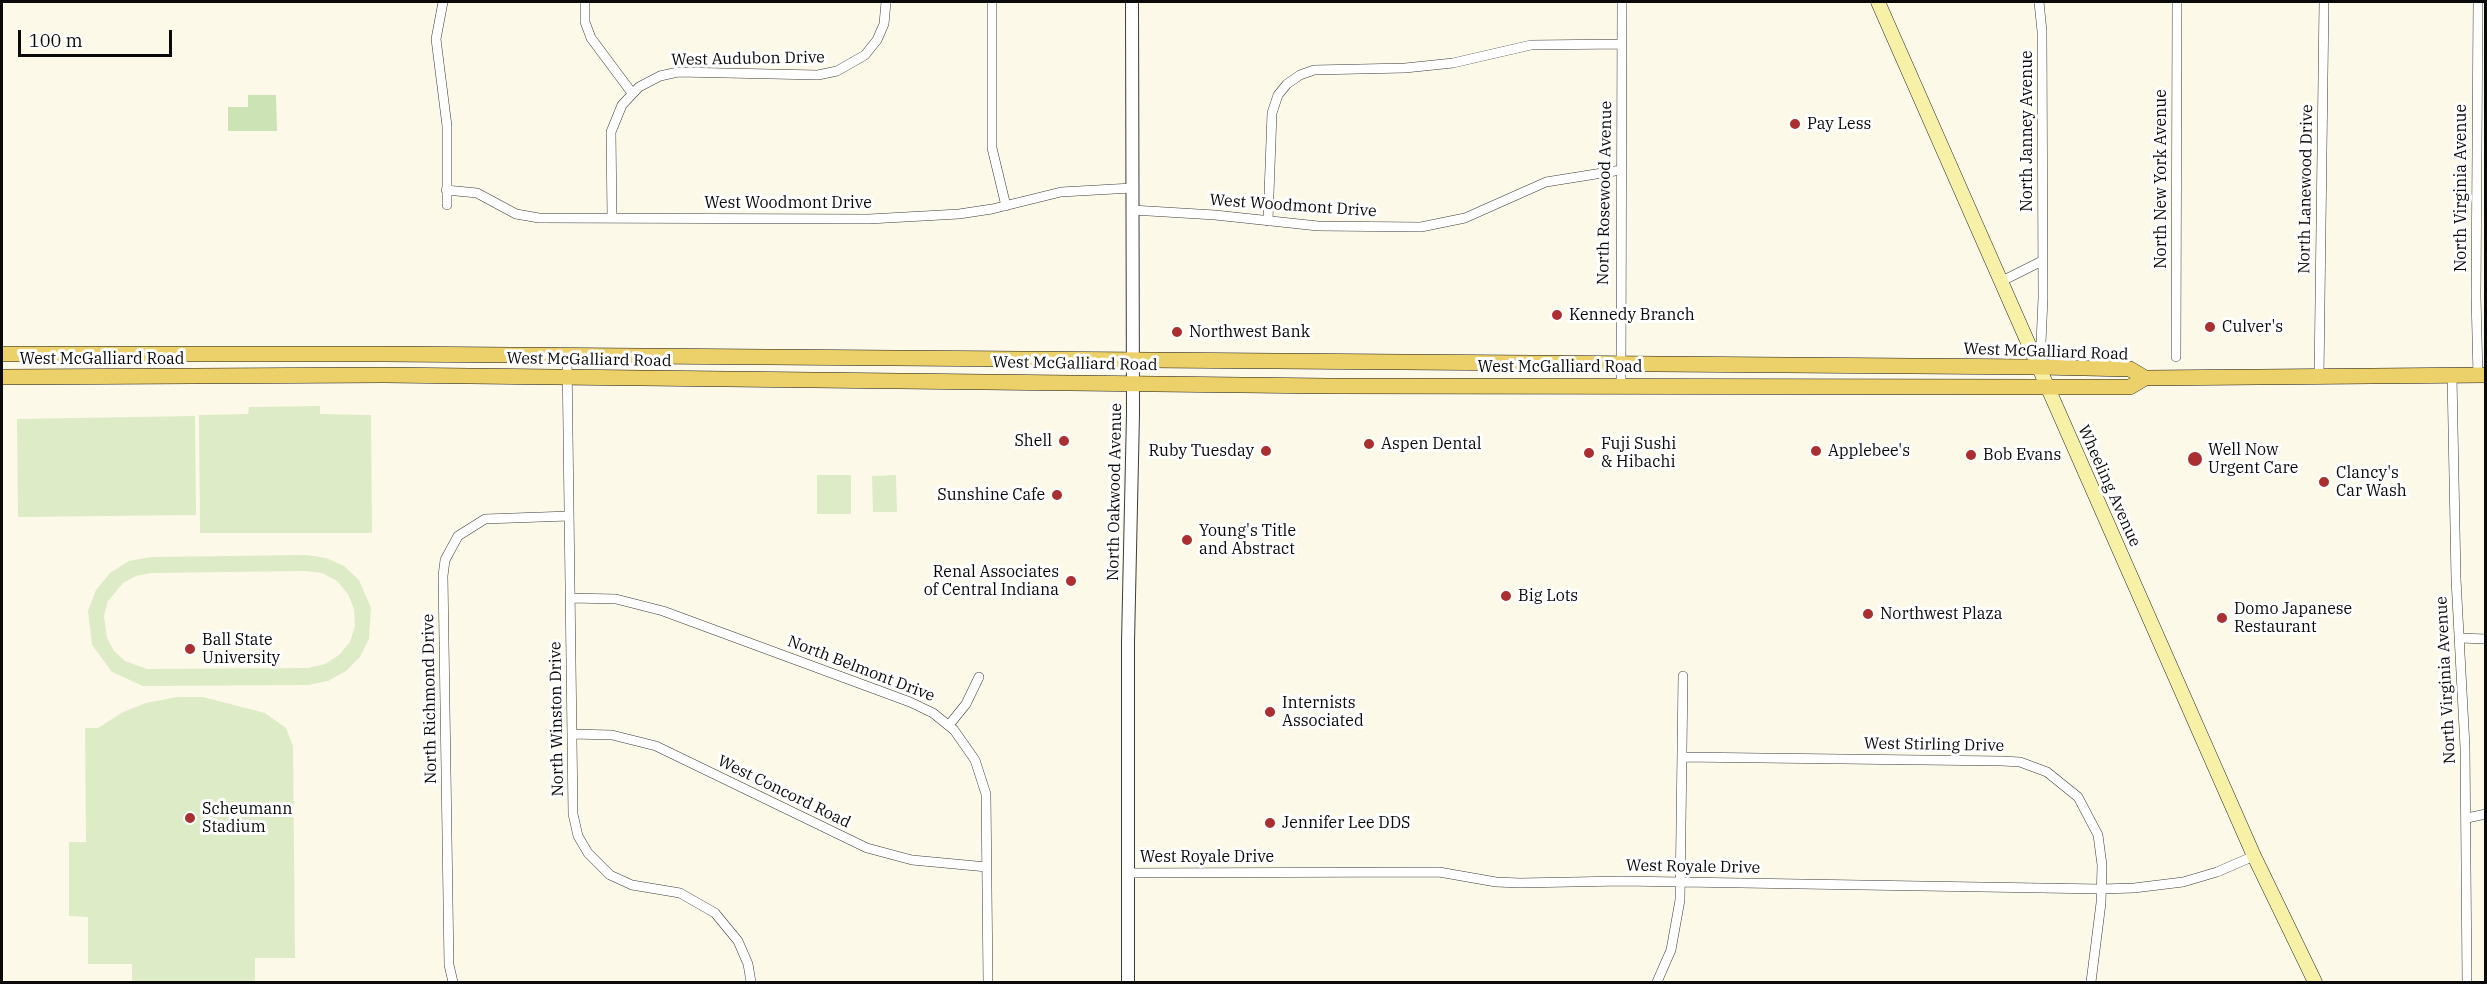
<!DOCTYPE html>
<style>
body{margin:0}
#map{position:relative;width:2487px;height:984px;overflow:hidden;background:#fdf9e8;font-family:"IBM Plex Serif",serif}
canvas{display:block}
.frame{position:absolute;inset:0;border:3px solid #090909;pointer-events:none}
.scale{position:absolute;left:18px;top:30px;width:154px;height:27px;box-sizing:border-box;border:3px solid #090909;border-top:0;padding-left:8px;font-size:18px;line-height:21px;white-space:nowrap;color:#090909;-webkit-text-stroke:4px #fff;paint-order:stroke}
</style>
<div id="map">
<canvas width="2487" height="984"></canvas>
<div class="frame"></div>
<div class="scale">100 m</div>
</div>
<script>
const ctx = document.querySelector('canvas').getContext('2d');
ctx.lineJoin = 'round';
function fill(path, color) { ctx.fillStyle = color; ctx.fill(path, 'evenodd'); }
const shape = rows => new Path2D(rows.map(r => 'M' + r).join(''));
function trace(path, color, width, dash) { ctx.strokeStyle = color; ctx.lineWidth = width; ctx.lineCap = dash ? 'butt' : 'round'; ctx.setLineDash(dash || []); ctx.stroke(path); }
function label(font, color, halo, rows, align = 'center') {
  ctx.font = font + ' "IBM Plex Serif",serif'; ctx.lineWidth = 6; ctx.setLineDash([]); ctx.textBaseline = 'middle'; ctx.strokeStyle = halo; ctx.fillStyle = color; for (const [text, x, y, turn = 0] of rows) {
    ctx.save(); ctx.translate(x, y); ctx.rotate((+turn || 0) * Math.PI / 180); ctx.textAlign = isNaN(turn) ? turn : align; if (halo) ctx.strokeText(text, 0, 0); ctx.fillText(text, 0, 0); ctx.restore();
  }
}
fill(shape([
 [248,95,276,95,277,131,228,131,228,107,248,107]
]), '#cce3b6');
fill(shape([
 [320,406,320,414,371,415,372,533,200,533,199,415,248,414,249,407],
 [195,416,196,515,18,517,17,419],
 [817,475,851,475,851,514,817,514],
 [896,475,897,512,873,512,872,476],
 [306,555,326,558,344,566,359,580,371,608,369,639,360,657,346,671,328,681,308,685,143,686,112,672,92,645,88,611,96,590,110,573,129,561,151,557],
 [305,571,322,573,337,581,348,594,354,609,355,626,350,642,339,655,325,664,308,668,147,669,125,661,114,651,107,638,104,616,108,601,123,583,136,576,151,573],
 [177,697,203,697,265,713,286,728,293,746,295,958,255,958,255,982,132,982,132,964,88,964,88,917,69,916,69,842,86,842,85,728,98,728,123,712,146,703]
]), '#ddebc7');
const minor = shape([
 [443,2,436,39,447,126,447,205],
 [585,2,585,22,591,38,632,93],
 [992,2,992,148,1006,206],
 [2039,2,2042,31,2043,298,2040,365],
 [446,190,477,193,516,214,539,218,869,219,959,214,992,209,1061,192,1132,188],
 [1132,210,1215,215,1318,226,1421,227,1465,218,1546,182,1621,170],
 [612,218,611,132,622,105,639,87,660,76,678,72,818,75,837,71,865,55,877,40,884,24,886,2],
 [1268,221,1272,113,1278,95,1287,84,1300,75,1314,70,1405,68,1453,63,1531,45,1622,44],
 [2002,281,2042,261],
 [567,356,573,814,578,836,588,853,610,875,632,885,680,893,715,913,738,941,748,964,751,982],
 [2176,357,2177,2],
 [2452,376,2456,579,2465,747,2467,982],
 [2478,376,2476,296,2478,2],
 [2319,377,2324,2],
 [1621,385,1622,2],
 [571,598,616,599,663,611,910,702,933,713,954,730,975,760,986,794,988,982],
 [2460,638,2486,639],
 [949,725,966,704,979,677],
 [572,734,612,735,656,746,867,848,912,860,987,867],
 [1682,757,2002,761,2020,762,2047,772,2078,797,2098,835,2102,865,2101,903,2091,982],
 [2467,818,2486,814],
 [1127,873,1439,872,1496,882,1520,883,1622,881,2101,889,2134,888,2183,882,2217,872,2254,856],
 [453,982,449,965,443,576,445,560,458,536,485,519,569,516],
 [1657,982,1671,950,1680,900,1683,676]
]);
const tertiary = shape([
 [1128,982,1128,642,1133,414,1132,2]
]);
const secondary = shape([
 [1878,2,2254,856,2315,982]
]);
const primary = shape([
 [2,354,385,354,2040,367,2130,369,2145,378,2486,375],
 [2,377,384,375,1328,386,2048,387,2130,387,2145,378]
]);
trace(minor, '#3c3c3c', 10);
trace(tertiary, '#3c3c3c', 14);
trace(secondary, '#2b2b2b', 15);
trace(primary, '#1a1a1a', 16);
trace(minor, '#fff', 9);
trace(tertiary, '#fff', 12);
trace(secondary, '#f7f1a8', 14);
trace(primary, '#ecd069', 15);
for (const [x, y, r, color] of [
 [1795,124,6,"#ab2f31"],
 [1557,315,6,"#ab2f31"],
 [2210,327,6,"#ab2f31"],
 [1177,332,6,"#ab2f31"],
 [1064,441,6,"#ab2f31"],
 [1369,444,6,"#ab2f31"],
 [1266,451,6,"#ab2f31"],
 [1816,451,6,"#ab2f31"],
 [1589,453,6,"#ab2f31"],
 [1971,455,6,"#ab2f31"],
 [2195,459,8,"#ab2f31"],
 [2324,482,6,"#ab2f31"],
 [1057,495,6,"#ab2f31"],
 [1187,540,6,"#ab2f31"],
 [1071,581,6,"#ab2f31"],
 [1506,596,6,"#ab2f31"],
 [1868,614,6,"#ab2f31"],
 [2222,618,6,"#ab2f31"],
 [190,649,6,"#ab2f31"],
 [1270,712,6,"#ab2f31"],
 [190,818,6,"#ab2f31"],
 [1270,823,6,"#ab2f31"]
]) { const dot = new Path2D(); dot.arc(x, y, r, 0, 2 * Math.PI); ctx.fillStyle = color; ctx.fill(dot); trace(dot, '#fff', 2); }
label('16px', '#090909', '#fff', [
 ["West Audubon Drive",748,59,-1],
 ["North Janney Avenue",2027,131,-90],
 ["North New York Avenue",2161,179,-90],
 ["North Virginia Avenue",2461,188,-90],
 ["North Lanewood Drive",2306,189,-89],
 ["North Rosewood Avenue",1605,193,-89],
 ["West Woodmont Drive",788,203],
 ["West Woodmont Drive",1293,206,4],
 ["West McGalliard Road",2046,352,2],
 ["West McGalliard Road",102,359],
 ["West McGalliard Road",589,360,1],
 ["West McGalliard Road",1075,364,1],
 ["West McGalliard Road",1560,367],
 ["Wheeling Avenue",2109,486,66],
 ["North Oakwood Avenue",1115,492,-89],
 ["North Belmont Drive",861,669,21],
 ["North Virginia Avenue",2446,680,-93],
 ["North Richmond Drive",430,699,-91],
 ["North Winston Drive",557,719,-91],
 ["West Stirling Drive",1934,745,1],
 ["West Concord Road",784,792,26],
 ["West Royale Drive",1207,857],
 ["West Royale Drive",1693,867,1]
]);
label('16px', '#090909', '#fff', [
 ["Pay Less",1807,124],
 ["Kennedy Branch",1569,315],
 ["Culver's",2222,327],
 ["Northwest Bank",1189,332],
 ["Shell",1052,441,"right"],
 ["Aspen Dental",1381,444],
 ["Fuji Sushi",1601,444],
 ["& Hibachi",1601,462],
 ["Well Now",2208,450],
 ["Urgent Care",2208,468],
 ["Ruby Tuesday",1254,451,"right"],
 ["Applebee's",1828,451],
 ["Bob Evans",1983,455],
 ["Clancy's",2336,473],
 ["Car Wash",2336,491],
 ["Sunshine Cafe",1045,495,"right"],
 ["Young's Title",1199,531],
 ["and Abstract",1199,549],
 ["Renal Associates",1059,572,"right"],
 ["of Central Indiana",1059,590,"right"],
 ["Big Lots",1518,596],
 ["Domo Japanese",2234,609],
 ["Restaurant",2234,627],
 ["Northwest Plaza",1880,614],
 ["Ball State",202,640],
 ["University",202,658],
 ["Internists",1282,703],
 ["Associated",1282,721],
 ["Scheumann",202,809],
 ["Stadium",202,827],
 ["Jennifer Lee DDS",1282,823]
], 'left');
</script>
